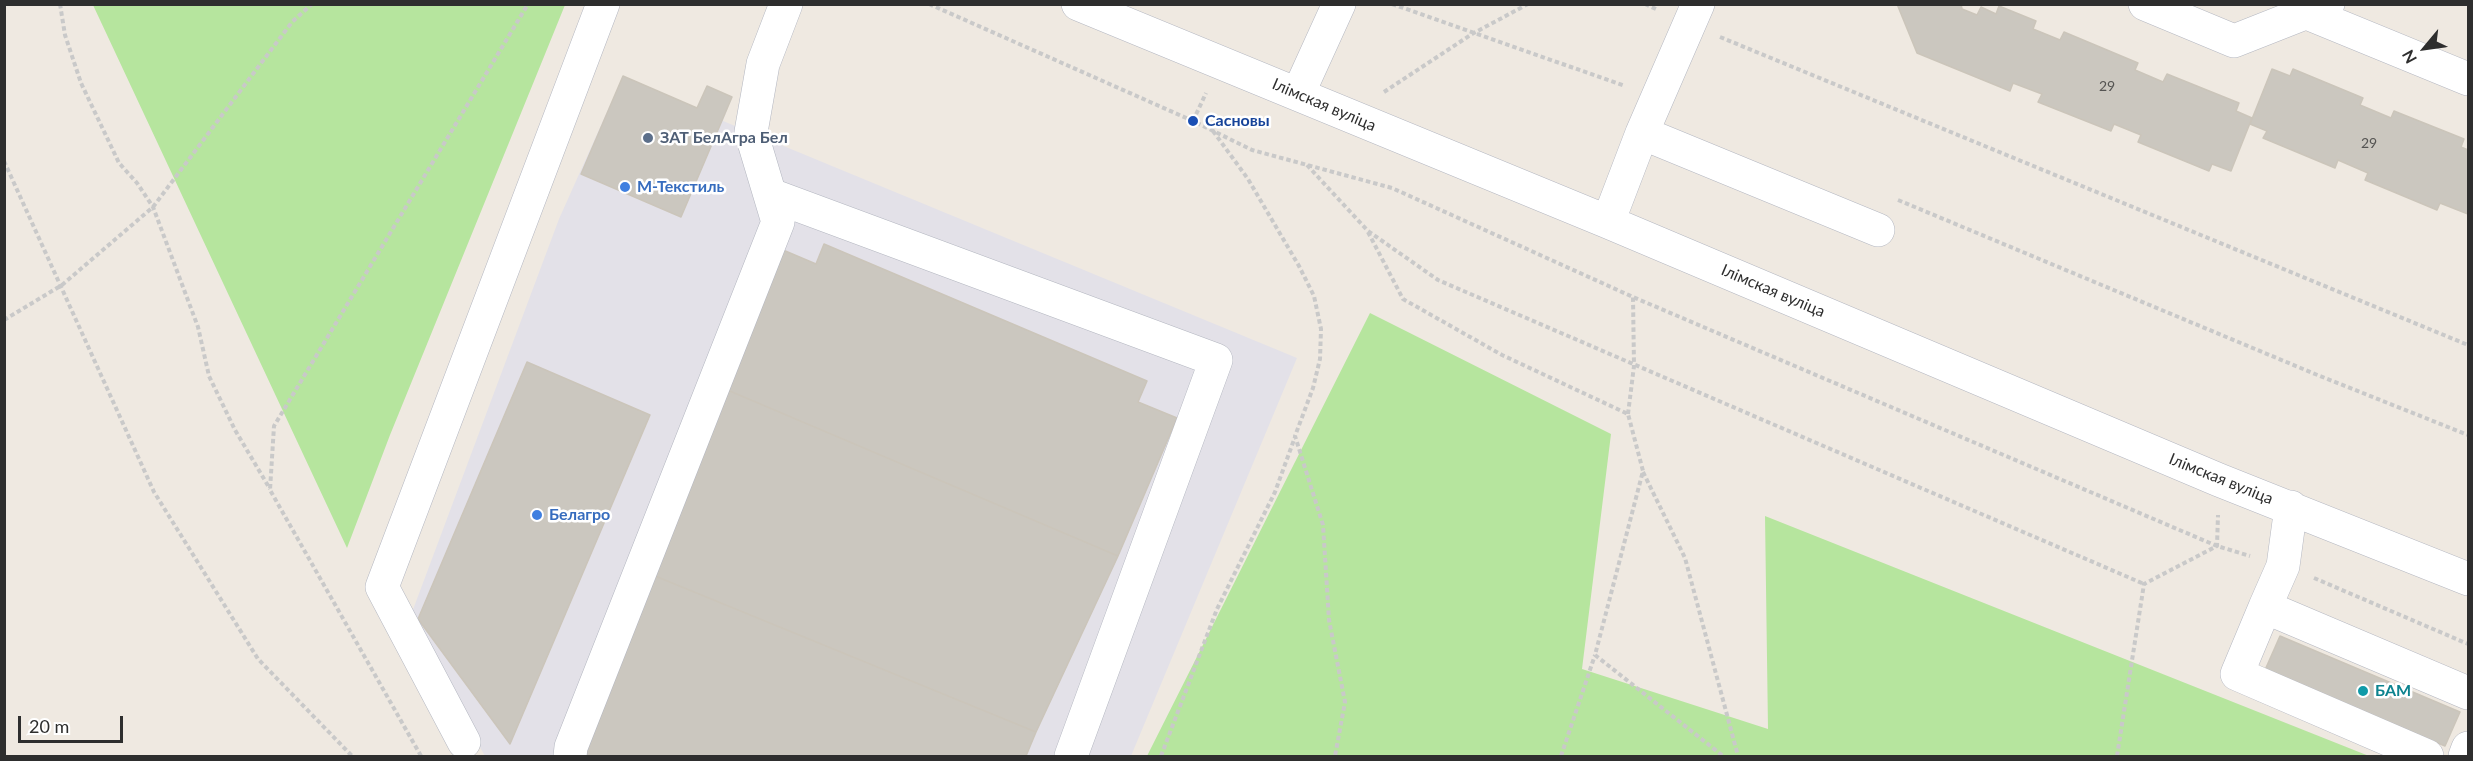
<!DOCTYPE html>
<meta charset="utf-8">
<style>
body{margin:0}
#map{position:relative;width:2473px;height:761px;overflow:hidden;background:#efe9e1;font-family:Lato,sans-serif}
canvas{display:block}
.frame{position:absolute;inset:0;border:6px solid #2e2e2e;pointer-events:none}
.north{position:absolute;left:2395px;top:18px;width:60px;height:60px;-webkit-text-stroke:4px #fff;paint-order:stroke;rotate:241deg;font-size:16px;font-weight:700;line-height:24px;text-align:center;color:#2e2e2e}
.north::after{content:'';display:block;margin:auto;width:21px;height:27px;background:#2e2e2e;clip-path:polygon(50% 0,100% 100%,50% 72%,0 100%)}
.scale{position:absolute;left:18px;top:716px;width:105px;height:27px;box-sizing:border-box;border:3px solid #2e2e2e;border-top:0;padding-left:8px;font-size:18px;line-height:21px;white-space:nowrap;color:#2e2e2e;-webkit-text-stroke:4px #fff;paint-order:stroke}
</style>
<div id="map">
<canvas width="2473" height="761"></canvas>
<div class="frame"></div>
<div class="north">N</div>
<div class="scale">20 m</div>
</div>
<script>
const ctx = document.querySelector('canvas').getContext('2d');
ctx.lineJoin = 'round';
function fill(path, color) { ctx.fillStyle = color; ctx.fill(path, 'evenodd'); }
const shape = rows => new Path2D(rows.map(r => 'M' + r).join(''));
function trace(path, color, width, dash) { ctx.strokeStyle = color; ctx.lineWidth = width; ctx.lineCap = dash ? 'butt' : 'round'; ctx.setLineDash(dash || []); ctx.stroke(path); }
function label(font, color, halo, rows, align = 'center') {
  ctx.font = font + ' Lato,sans-serif'; ctx.lineWidth = 5; ctx.setLineDash([]); ctx.textBaseline = 'middle'; ctx.strokeStyle = halo; ctx.fillStyle = color; for (const [text, x, y, turn = 0] of rows) {
    ctx.save(); ctx.translate(x, y); ctx.rotate((+turn || 0) * Math.PI / 180); ctx.textAlign = isNaN(turn) ? turn : align; if (halo) ctx.strokeText(text, 0, 0); ctx.fillText(text, 0, 0); ctx.restore();
  }
}
fill(shape([
 [623,76,697,108,707,86,732,97,723,121,1297,358,1131,756,485,756,408,623,559,219]
]), '#e3e1e8');
fill(shape([
 [93,5,565,5,390,435,347,548],
 [1370,313,1611,434,1582,669,1768,729,1765,516,2369,756,1147,756]
]), '#b6e59e');
const building = shape([
 [1897,4,1961,4,1962,9,1977,15,1981,7,1996,14,1999,6,2036,21,2033,29,2060,40,2064,32,2138,63,2135,70,2163,82,2167,74,2239,103,2236,111,2252,118,2231,171,2212,164,2209,171,2138,142,2141,135,2114,124,2111,131,2038,102,2042,94,2013,83,2010,91,1917,53,1897,4],
 [2272,69,2290,76,2293,69,2363,98,2360,105,2391,118,2394,111,2464,139,2461,147,2468,150,2468,214,2440,203,2437,210,2365,180,2368,173,2338,160,2335,168,2263,138,2267,131,2250,124,2272,69],
 [623,76,697,108,707,86,732,97,681,217,581,174,623,76],
 [824,244,1147,381,1138,402,1177,418,1118,556,725,389,783,250,816,264,824,244],
 [527,362,650,415,510,744,418,619,527,362],
 [725,389,1118,556,1036,732,655,576,725,389],
 [655,576,1036,732,1026,756,581,756,655,576],
 [2280,636,2460,712,2445,746,2265,670,2280,636]
]);
fill(building, '#cbc7bf');
trace(building, '#cbc5ba', 1.5);
const minor = shape([
 [1078,4,1608,222,2219,480,2468,579],
 [2145,4,2234,41,2328,4],
 [2307,13,2468,79],
 [1298,94,1339,4],
 [1642,133,1878,230],
 [771,195,1216,360,1071,756],
 [1608,222,1642,133,1698,4],
 [2265,607,2283,566,2291,507],
 [464,742,382,587,603,4],
 [570,756,571,747,778,222,751,132,763,64,786,4],
 [2427,756,2237,674,2265,607,2468,693],
 [2465,756,2468,748]
]);
trace(minor, '#b4b7c1', 34);
trace(shape([
 [60,4,65,35,81,83,119,163,137,183,153,207,198,327,209,376,235,430,270,489],
 [929,4,1193,121,1252,150,1392,188,1633,297,2217,546,2250,556],
 [1392,4,1625,86],
 [1645,4,1658,10],
 [1720,37,2468,345],
 [1384,92,1472,34,1528,4],
 [1193,121,1206,93],
 [1213,131,1248,179,1299,266,1314,296,1321,329,1320,359,1313,388,1295,436,1323,525,1329,620,1345,702,1335,756],
 [4,161,154,492,258,659,352,756],
 [1307,165,1368,231,1438,280,2144,584],
 [1898,200,2315,374,2468,435],
 [1368,232,1403,299,1502,355,1628,414,1643,471,1595,655,1723,756],
 [4,320,62,285,153,207,292,22,312,4],
 [1628,414,1634,366,1633,297],
 [1643,472,1685,558,1738,756],
 [2314,578,2468,644],
 [421,756,270,490,274,426,528,4],
 [1161,756,1217,609,1275,492,1295,437],
 [1561,756,1595,655],
 [2117,756,2144,584,2217,546,2218,515]
]), '#c9c9c9', 4, [4.5, 3]);
trace(minor, '#fff', 33);
for (const [x, y, r, color] of [
 [1193,121,6,"#1a4fb4"],
 [648,138,6,"#5c6f8a"],
 [625,187,6,"#3f7fe0"],
 [537,515,6,"#3f7fe0"],
 [2363,691,6,"#0f9aa8"]
]) { const dot = new Path2D(); dot.arc(x, y, r, 0, 2 * Math.PI); ctx.fillStyle = color; ctx.fill(dot); trace(dot, '#fff', 2); }
label('14px', '#555452', null, [
 ["29",2107,86],
 ["29",2369,143]
]);
label('16px', '#2e2e2e', '#fff', [
 ["Ілімская вуліца",1324,105,23],
 ["Ілімская вуліца",1773,291,23],
 ["Ілімская вуліца",2221,479,22]
]);
label('bold 16px', '#164399', '#fff', [
 ["Сасновы",1205,121]
], 'left');
label('bold 16px', '#4e5e75', '#fff', [
 ["ЗАТ БелАгра Бел",660,138]
], 'left');
label('bold 16px', '#366cbe', '#fff', [
 ["М-Текстиль",637,187],
 ["Белагро",549,515]
], 'left');
label('bold 16px', '#0d838f', '#fff', [
 ["БАМ",2375,691]
], 'left');
</script>
